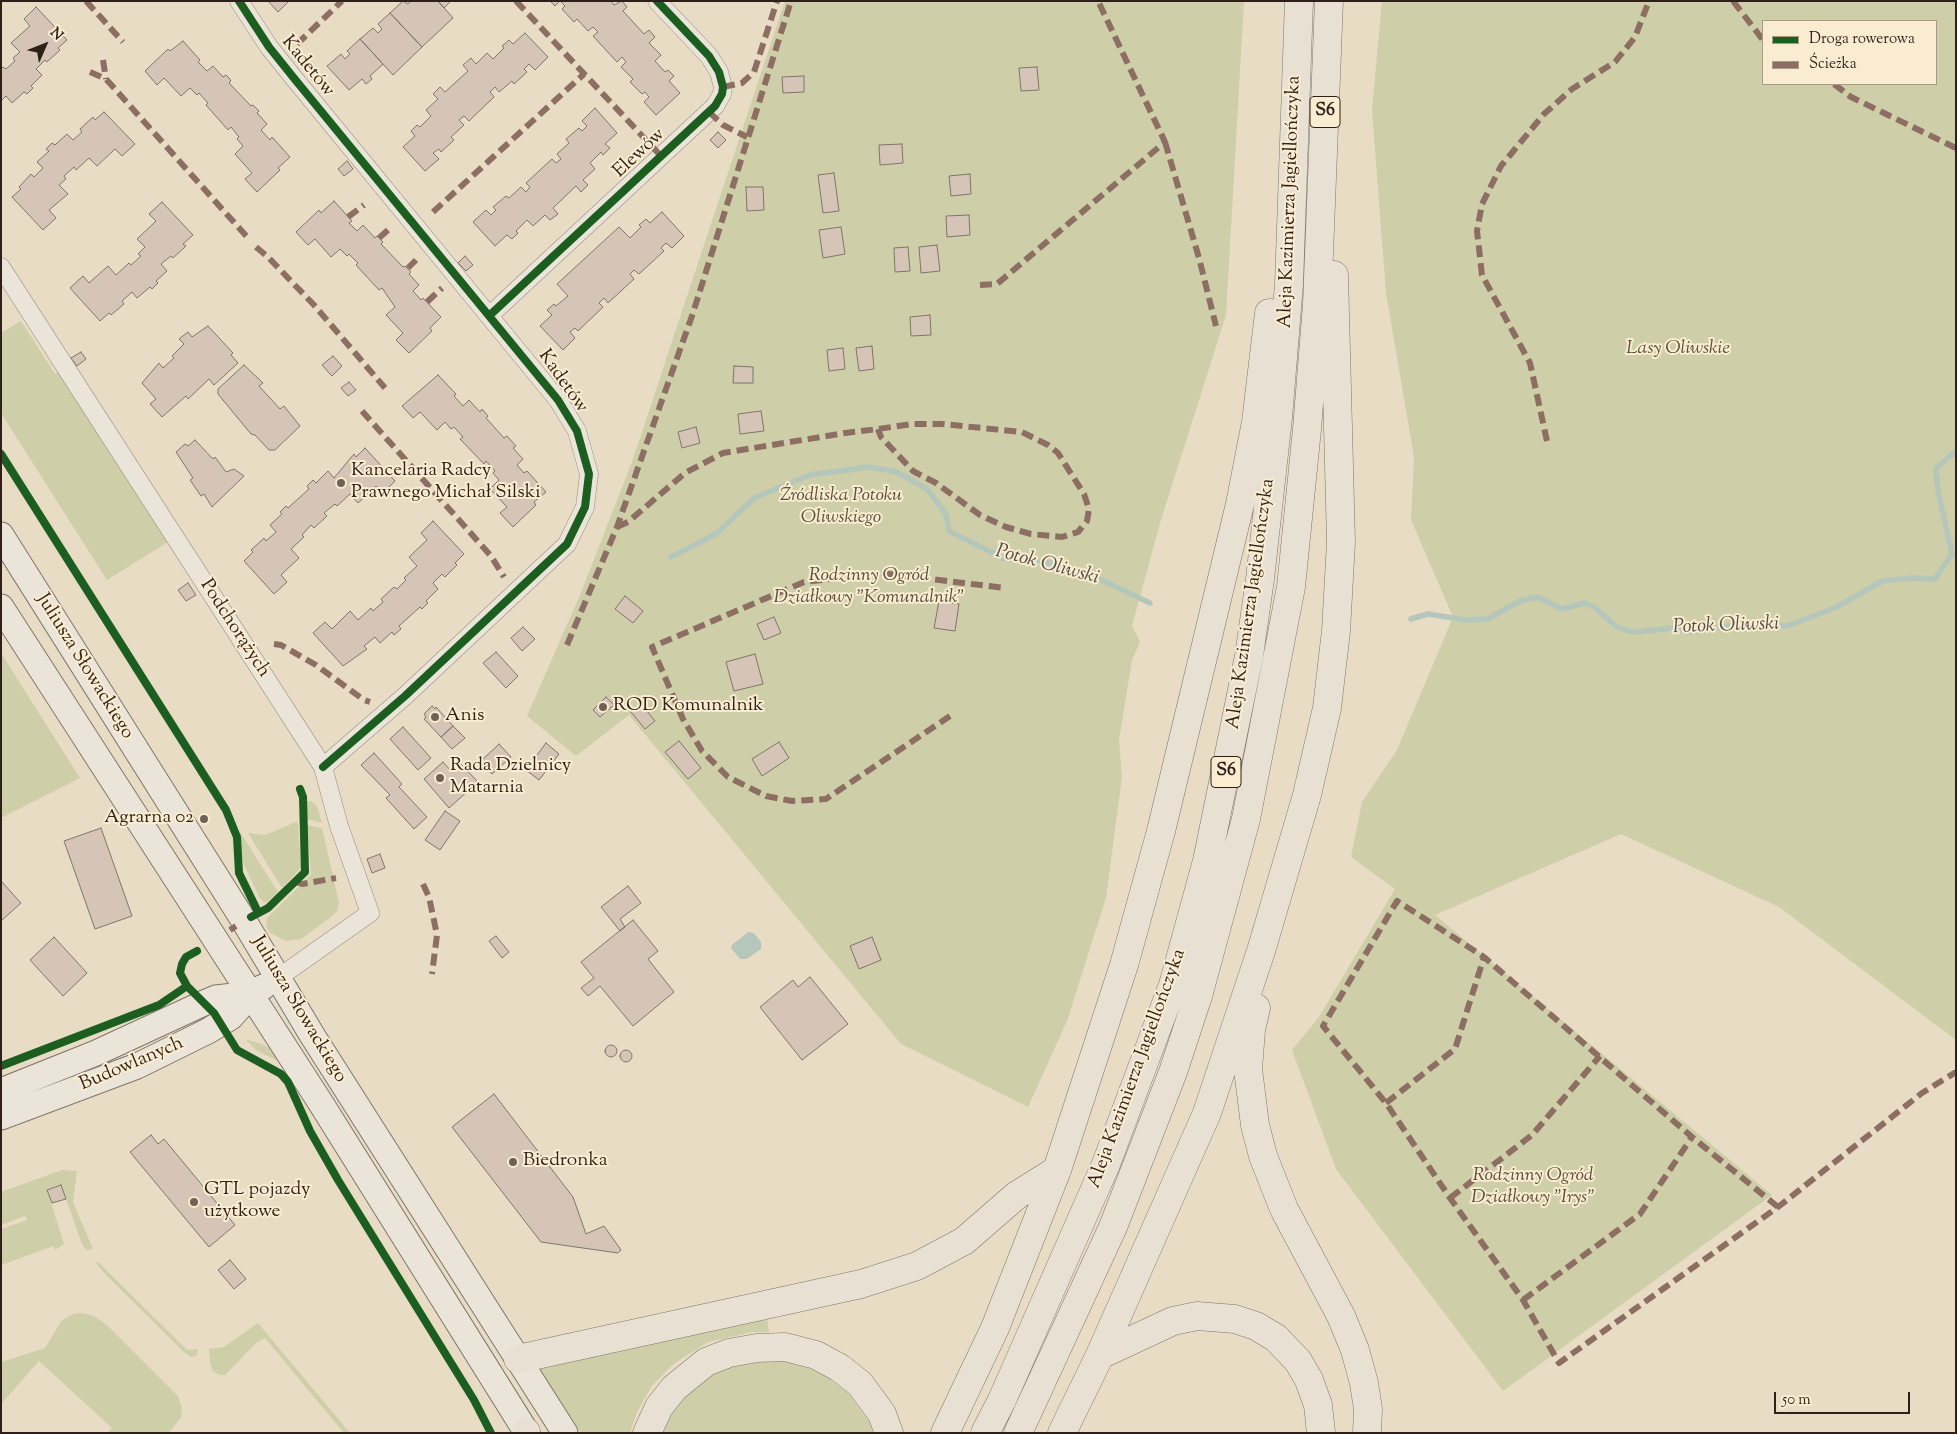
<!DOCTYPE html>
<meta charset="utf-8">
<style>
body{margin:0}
#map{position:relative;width:1957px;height:1434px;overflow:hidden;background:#e8dcc5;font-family:"Sorts Mill Goudy",serif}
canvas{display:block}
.frame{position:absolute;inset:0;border:2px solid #2e1f18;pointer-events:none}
.legend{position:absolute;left:1762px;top:20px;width:175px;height:65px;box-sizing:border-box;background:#f9ecd0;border:1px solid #a89a86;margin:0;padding:6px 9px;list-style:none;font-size:15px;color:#2e1f18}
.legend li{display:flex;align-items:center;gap:10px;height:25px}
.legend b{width:25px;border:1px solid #a89a86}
.north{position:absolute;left:20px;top:20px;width:50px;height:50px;-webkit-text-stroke:4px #f9ecd0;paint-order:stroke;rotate:46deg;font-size:14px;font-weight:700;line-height:20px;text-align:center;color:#2e1f18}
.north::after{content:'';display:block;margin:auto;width:18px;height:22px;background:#2e1f18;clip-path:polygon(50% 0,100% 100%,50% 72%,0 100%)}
.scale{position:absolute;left:1774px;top:1392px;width:136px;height:22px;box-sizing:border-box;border:2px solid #2e1f18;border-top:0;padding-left:6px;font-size:15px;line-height:18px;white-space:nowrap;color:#2e1f18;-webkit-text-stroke:4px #f9ecd0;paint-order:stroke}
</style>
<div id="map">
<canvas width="1957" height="1434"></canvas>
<div class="frame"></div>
<ul class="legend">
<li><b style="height:6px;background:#1b5e20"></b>Droga rowerowa</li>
<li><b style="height:6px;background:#8d6e63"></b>Ścieżka</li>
</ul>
<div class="north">N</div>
<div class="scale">50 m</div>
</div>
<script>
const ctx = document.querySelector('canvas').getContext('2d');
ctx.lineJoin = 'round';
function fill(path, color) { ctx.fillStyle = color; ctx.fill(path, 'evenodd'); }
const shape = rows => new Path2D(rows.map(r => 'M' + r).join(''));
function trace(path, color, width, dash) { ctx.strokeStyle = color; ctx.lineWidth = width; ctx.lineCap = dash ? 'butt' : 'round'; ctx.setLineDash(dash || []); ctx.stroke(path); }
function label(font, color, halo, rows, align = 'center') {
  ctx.font = font + ' "Sorts Mill Goudy",serif'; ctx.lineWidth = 4; ctx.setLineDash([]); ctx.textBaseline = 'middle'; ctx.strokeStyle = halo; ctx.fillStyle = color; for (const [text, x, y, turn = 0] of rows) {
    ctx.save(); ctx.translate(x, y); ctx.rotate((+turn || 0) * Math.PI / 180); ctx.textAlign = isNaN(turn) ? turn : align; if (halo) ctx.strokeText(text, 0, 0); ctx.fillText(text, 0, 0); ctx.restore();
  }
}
fill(shape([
 [785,1,1244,1,1226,315,1160,523,1132,626,1140,642,1132,660,1119,740,1122,777,1106,898,1067,1021,1028,1107,901,1044,629,715,576,756,527,716,580,595,632,462],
 [1382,1,1956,1,1956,1040,1779,907,1621,834,1435,915,1772,1195,1503,1391,1336,1169,1292,1050,1319,1017,1395,889,1351,857,1362,802,1397,750,1453,617,1411,520,1414,457,1386,293,1372,110],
 [1763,21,1936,21,1936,84,1763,84],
 [21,321,55,374,58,372,168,542,107,580,1,413,1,333],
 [1,653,80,778,1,818],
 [305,801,311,801,317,806,322,823,307,819],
 [296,822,298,824,301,868,282,888,248,833,265,835],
 [307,825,322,828,339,903,337,911,331,917,301,939,287,941,270,933,266,926,268,917,311,875],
 [240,832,278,892,267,902,264,902,259,897,243,862],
 [245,1039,262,1044,273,1050,284,1064,257,1051],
 [62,1170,77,1171,73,1202,93,1249,86,1250,82,1244,61,1185,47,1190,64,1244,55,1250,54,1246,1,1265,1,1229,27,1220,25,1216,1,1225,1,1192],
 [98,1262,187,1350,198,1349,196,1356,191,1357,184,1352,106,1275,96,1263],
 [82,1313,94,1316,107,1325,178,1396,182,1408,181,1417,169,1433,108,1433,112,1428,39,1361,1,1404,1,1362,45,1348,62,1320,73,1314],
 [767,1317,769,1332,753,1332,708,1342,672,1365,652,1386,637,1412,630,1433,581,1433,538,1366],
 [258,1323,350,1433,344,1433,265,1338,256,1343,225,1375,220,1375,213,1371,210,1363,209,1349,224,1347],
 [744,1361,785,1361,820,1372,847,1392,870,1423,873,1433,656,1433,698,1379]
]), '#cecea8');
fill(shape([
 [748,932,754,933,761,942,761,949,747,959,740,959,731,948,732,945]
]), '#b5c6bb');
trace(shape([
 [671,557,716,534,754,498,810,475,869,467,897,472,927,489,946,514,949,531,1003,558,1050,563,1104,581,1150,603],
 [1411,619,1428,614,1466,620,1487,619,1522,600,1538,597,1562,609,1585,603,1594,607,1617,627,1633,632,1676,628,1690,632,1751,623,1787,626,1837,607,1882,581,1914,578,1935,579,1952,554,1938,491,1936,468,1956,451]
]), '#b5c6bb', 5.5);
const building = shape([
 [268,1,289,1,278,12,268,1],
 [403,1,408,4,411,1,438,1,453,18,422,47,390,13,403,1],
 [438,1,451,1,444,8,438,1],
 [550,1,560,1,555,6,550,1],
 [560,1,611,1,614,5,622,1,627,7,623,11,644,34,649,30,655,37,649,43,661,55,655,61,665,72,668,70,674,76,669,81,680,93,656,115,644,102,649,97,645,92,642,94,630,82,633,79,621,67,626,62,622,57,617,62,593,36,598,32,593,27,588,31,577,19,574,22,562,9,565,6,560,1],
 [36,7,67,40,58,48,60,50,47,62,45,60,36,69,42,75,31,86,33,88,27,94,24,92,12,103,6,96,1,101,1,69,3,67,6,69,15,61,13,58,20,52,11,43,30,26,24,19,36,7],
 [390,13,422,47,393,75,360,39,373,28,378,33,382,29,378,24,390,13],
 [525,33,548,57,535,70,529,64,524,69,527,72,514,84,512,81,499,92,495,87,490,92,494,97,469,121,464,116,459,120,464,125,451,137,454,140,441,152,439,149,433,153,439,159,425,171,403,147,415,136,411,131,417,125,420,127,431,116,426,110,438,99,433,94,440,87,445,92,468,71,463,65,471,58,476,64,487,53,493,59,504,48,502,46,509,40,513,44,525,33],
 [360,39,383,64,370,76,372,79,366,84,362,79,349,90,327,66,341,54,345,59,350,54,347,51,360,39],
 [183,41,200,60,198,62,207,71,213,66,223,77,226,75,229,78,231,81,229,83,251,106,253,105,259,111,257,113,267,124,261,130,270,140,272,137,290,157,278,168,280,170,257,192,245,179,252,173,235,154,243,146,237,139,239,137,231,127,228,130,206,105,208,103,199,93,197,95,190,88,181,96,164,78,157,85,145,71,168,49,170,51,183,41],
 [1037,67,1039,90,1021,91,1019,68,1037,67],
 [804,76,804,92,783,93,782,77,804,76],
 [595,108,617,133,605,144,610,148,603,155,601,152,590,163,595,169,583,180,588,185,581,192,576,186,553,208,558,214,550,220,545,215,533,226,527,220,516,231,518,233,512,239,507,235,495,246,473,222,486,210,491,215,496,210,493,207,506,196,509,198,521,187,526,192,530,187,526,183,552,159,556,163,561,159,557,154,569,143,566,139,579,128,582,131,587,126,582,121,595,108],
 [104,112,135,144,122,156,115,149,97,166,89,158,76,170,74,167,64,176,66,179,59,185,68,194,49,210,56,218,43,230,12,197,21,189,19,187,31,174,34,177,43,168,37,162,49,151,46,149,52,143,55,145,67,134,73,140,82,132,80,129,93,117,95,120,104,112],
 [718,132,726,140,718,148,710,140,718,132],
 [902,144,903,163,880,165,879,145,902,144],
 [347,161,353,169,344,176,338,169,347,161],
 [834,173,839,211,823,213,818,175,834,173],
 [970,174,971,194,951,196,949,176,970,174],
 [746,187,763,187,764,210,747,211,746,187],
 [334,201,352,221,349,223,357,231,363,225,375,238,377,236,383,242,381,244,403,267,405,266,411,272,409,274,419,285,413,291,421,300,423,298,441,317,430,328,432,331,409,353,396,340,403,333,386,315,395,307,382,288,379,290,356,265,358,263,349,254,347,256,340,249,331,257,315,239,308,245,296,232,319,210,321,213,334,201],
 [162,202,193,235,183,244,186,246,173,258,171,256,161,264,167,271,156,281,158,283,152,289,150,287,137,298,132,292,122,301,124,304,111,315,109,313,100,321,70,288,83,276,89,283,108,266,116,275,129,263,131,265,141,256,138,254,145,247,137,239,156,221,149,214,162,202],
 [662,212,684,236,672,248,666,243,661,248,664,251,639,274,634,270,630,274,634,279,608,303,604,298,599,303,603,307,578,331,575,328,570,332,575,338,563,350,540,326,552,315,547,310,554,304,556,306,568,296,557,284,619,227,630,238,641,227,639,225,646,219,650,223,662,212],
 [969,215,970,235,947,237,946,216,969,215],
 [841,227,845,254,823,258,819,230,841,227],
 [937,245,940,271,921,273,919,247,937,245],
 [908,247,910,271,895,272,894,248,908,247],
 [465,256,473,265,466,271,458,263,465,256],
 [930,315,931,335,911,336,910,317,930,315],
 [208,326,233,353,231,355,238,363,214,385,209,379,188,399,186,396,162,417,150,404,156,399,142,383,159,363,163,368,174,358,172,356,184,344,179,339,188,332,192,337,208,326],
 [872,346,874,369,859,371,856,348,872,346],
 [843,348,845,369,829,371,827,350,843,348],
 [81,352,86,359,77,366,71,358,81,352],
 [333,356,342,366,332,376,322,365,333,356],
 [244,365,263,383,259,386,280,409,284,406,300,426,275,450,269,450,255,435,251,434,218,394,218,389,244,365],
 [734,366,753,367,753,383,733,383,734,366],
 [438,375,456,394,454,396,463,406,469,400,480,412,482,409,488,416,486,418,504,438,507,436,516,446,513,448,523,459,517,465,524,473,527,471,546,492,534,502,536,505,513,527,500,513,507,507,490,489,499,480,493,473,495,471,486,461,484,464,460,439,463,437,454,427,451,429,445,422,437,430,420,412,413,418,402,406,438,375],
 [349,382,356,390,348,396,341,388,349,382],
 [761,411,764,431,740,434,738,414,761,411],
 [696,427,700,443,682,448,678,432,696,427],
 [195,440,213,459,215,457,226,472,234,469,244,476,212,507,204,494,201,496,190,480,193,478,176,452,185,444,188,446,195,440],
 [365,448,395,481,383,493,376,486,358,503,350,494,337,506,335,504,324,513,327,516,314,528,311,525,302,535,304,537,291,549,299,558,281,575,287,582,274,594,244,561,253,552,251,550,264,538,266,541,276,532,270,525,282,514,280,512,286,506,288,508,309,489,307,486,313,480,316,483,328,471,334,478,354,454,356,457,365,448],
 [433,521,464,554,455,563,457,565,445,577,442,574,433,583,438,589,426,601,428,603,422,609,420,607,399,626,401,629,394,635,392,632,380,643,375,637,364,646,367,649,343,666,313,633,325,622,332,629,350,611,358,620,371,608,373,611,383,602,381,599,394,587,397,589,406,580,404,578,417,566,409,557,427,540,421,533,433,521],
 [188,583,196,595,186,601,178,590,188,583],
 [625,596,643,611,633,623,615,609,625,596],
 [939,601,959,604,955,631,934,628,939,601],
 [774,617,781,633,764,640,757,624,774,617],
 [523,627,535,639,522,651,511,638,523,627],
 [496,652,518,676,506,688,483,663,496,652],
 [755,654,763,684,734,691,726,662,755,654],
 [606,697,614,705,600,717,593,710,606,697],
 [641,704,655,721,645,729,631,712,641,704],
 [432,706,435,709,436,707,453,726,441,737,424,719,426,717,424,714,432,706],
 [453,726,465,738,452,749,441,737,453,726],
 [403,727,431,758,418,770,390,739,403,727],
 [679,741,701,768,688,779,665,752,679,741],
 [779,742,789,758,762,776,752,759,779,742],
 [546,743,559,754,539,780,526,770,546,743],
 [499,744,511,757,492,774,481,761,499,744],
 [374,753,402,784,399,787,427,817,414,829,386,798,390,795,361,765,374,753],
 [443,762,451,771,460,763,478,782,449,808,424,779,443,762],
 [445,811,460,821,440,850,425,840,445,811],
 [101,828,132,916,95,929,64,841,101,828],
 [380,854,385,868,372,873,367,859,380,854],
 [1,881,21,903,1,921,1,881],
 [628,886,641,903,620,919,625,927,620,931,601,907,628,886],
 [633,920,658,951,648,959,674,992,633,1026,600,986,588,996,581,988,594,978,581,962,633,920],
 [496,936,509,952,502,958,489,941,496,936],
 [54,937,87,973,63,996,30,960,54,937],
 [872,937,881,960,859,969,850,946,872,937],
 [810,977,848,1024,802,1060,760,1007,793,980,798,987,810,977],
 '605 1051a6 6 0 1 1 12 0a6 6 0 1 1-12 0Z',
 '620 1056a6 6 0 1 1 12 0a6 6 0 1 1-12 0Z',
 [494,1094,573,1197,586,1234,604,1226,621,1250,618,1253,541,1242,452,1127,494,1094],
 [151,1135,158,1144,164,1139,235,1225,209,1247,130,1152,151,1135],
 [61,1185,66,1199,52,1203,47,1190,61,1185],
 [230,1260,246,1279,234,1289,218,1270,230,1260]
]);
fill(building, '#d6c5b7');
trace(building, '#7e766a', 1);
const street = shape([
 [239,1,269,47,293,77,558,400,577,431,589,474,585,507,567,544,405,696,323,767],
 [1,267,323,767,339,826,370,913,278,978],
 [490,315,715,106,722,94,723,87,719,72,709,56,657,1]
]);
const secondary = shape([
 [1,535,244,921,312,1035,565,1433],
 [1,607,322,1105,527,1433],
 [1,1091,96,1053,204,1003,216,998,251,994],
 [1,1117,137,1066,208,1031,231,1017,251,994,263,987]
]);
const highway = shape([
 [1256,1008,1251,1030,1248,1069,1255,1125,1263,1156,1284,1209,1341,1316,1355,1350,1364,1383,1368,1409,1367,1433],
 [1100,1355,1173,1321,1197,1316,1235,1319,1256,1326,1276,1338,1298,1361,1309,1380,1318,1405,1321,1433],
 [518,1359,861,1284,917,1266,964,1241,1017,1195,1057,1170],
 [526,1433,526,1432],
 [647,1433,659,1407,674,1388,706,1362,729,1353,757,1348,785,1347,816,1355,840,1368,860,1384,882,1414,889,1433],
 [945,1433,995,1328,1057,1170,1124,965,1161,831,1240,504,1256,422,1269,313],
 [985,1433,1002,1400,1106,1164,1173,985,1207,861,1249,656,1260,579,1278,418,1289,284,1299,1],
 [1018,1433,1113,1227,1173,1072,1198,996,1246,819,1291,587,1307,429,1317,304,1329,1],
 [1062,1433,1100,1355,1207,1113,1261,951,1307,795,1327,708,1336,631,1341,542,1334,275]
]);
trace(street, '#988f81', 19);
trace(secondary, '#7e766a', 27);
trace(highway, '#7e766a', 29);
trace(street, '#ebe5d9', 18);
trace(secondary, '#ebe5d9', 25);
trace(highway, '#e8e1d3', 28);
trace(shape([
 [86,1,123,42],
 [516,1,661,156],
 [1733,1,1763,40],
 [297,44,342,1],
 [103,60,106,79],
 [90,72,106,79,248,238],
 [1834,84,1851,97,1956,148],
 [723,87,742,83,754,72,777,1],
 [709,112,723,125,747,137],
 [1165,142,1199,258,1216,326],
 [433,212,584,74],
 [348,217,364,205],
 [379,238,388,230],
 [256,247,268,257,314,305,385,388],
 [408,268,416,260],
 [980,285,997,284,1165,142,1098,1],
 [427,302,442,288],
 [362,411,491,556,504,577],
 [1547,441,1530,363,1482,275,1477,231,1482,204,1501,166,1544,114,1572,89,1615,62,1635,37,1649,1],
 [617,527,628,522,685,473,723,453,845,433,878,429,912,424,942,424,1022,432,1048,445,1058,453,1084,494,1089,509,1087,521,1078,532,1062,537,1031,534,1006,527,980,515,936,483,913,471,881,437,878,429],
 [274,644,281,645,316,665,364,700,370,702],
 [567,645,617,527,693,313,791,1],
 [950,716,826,799,792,801,766,796,728,777,702,751,683,719,652,647,804,582,881,573,1005,588],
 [296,882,302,884,336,878],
 [423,884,429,897,437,935,432,974],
 [230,930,236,926],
 [1386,1103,1455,1049,1484,957],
 [1450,1198,1532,1135,1600,1056],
 [1778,1207,1692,1137,1484,957,1397,901,1323,1026,1386,1103,1450,1198,1523,1300,1559,1363,1778,1207,1922,1093,1956,1072],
 [1523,1300,1640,1214,1692,1137]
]), '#8d6e63', 6, [12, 6]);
trace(shape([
 [239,1,269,47,293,77,558,400,577,431,589,474,585,507,567,544,405,696,323,767],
 [490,315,715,106,722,94,723,87,719,72,709,56,657,1],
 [1,454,226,810,237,837,239,873,258,912],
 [251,917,268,908,305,872,303,797,300,789],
 [197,951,186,957,182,964,180,973,187,986,214,1013,237,1050,281,1074,288,1082,310,1131,338,1180,474,1400,491,1433],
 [1,1066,159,1005,187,986]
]), '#1b5e20', 8);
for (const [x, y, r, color] of [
 [341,483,5,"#6f6155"],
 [603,707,5,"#6f6155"],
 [435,717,5,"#6f6155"],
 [440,778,5,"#6f6155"],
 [204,819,5,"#6f6155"],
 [513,1162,5,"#6f6155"],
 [194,1202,5,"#6f6155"]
]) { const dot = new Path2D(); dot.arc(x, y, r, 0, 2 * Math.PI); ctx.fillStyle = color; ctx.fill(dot); trace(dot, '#f9ecd0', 2); }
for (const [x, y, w] of [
 [1325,112,30],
 [1226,772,30]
]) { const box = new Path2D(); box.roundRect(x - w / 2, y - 15.5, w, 31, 4); ctx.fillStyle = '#f9ecd0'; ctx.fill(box); trace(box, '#2e1f18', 1); }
label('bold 18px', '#2e1f18', null, [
 ["S6",1325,112],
 ["S6",1226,772]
]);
label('19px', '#2e1f18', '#f9ecd0', [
 ["Kadetów",307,67,51],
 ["Elewów",640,154,-43],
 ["Aleja Kazimierza Jagiellończyka",1291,202,-88],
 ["Kadetów",562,382,55],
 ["Aleja Kazimierza Jagiellończyka",1252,604,-82],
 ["Podchorążych",234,629,57],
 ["Juliusza Słowackiego",84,667,58],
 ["Juliusza Słowackiego",298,1010,59],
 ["Budowlanych",132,1065,-23],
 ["Aleja Kazimierza Jagiellończyka",1138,1069,-70]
]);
label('italic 19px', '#58503c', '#f9ecd0', [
 ["Lasy Oliwskie",1678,350],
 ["Źródliska Potoku",841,497],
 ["Oliwskiego",841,519],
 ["Rodzinny Ogród",869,577],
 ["Działkowy \"Komunalnik\"",869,599],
 ["Rodzinny Ogród",1533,1177],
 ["Działkowy \"Irys\"",1533,1199]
]);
label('19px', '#2e1f18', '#f9ecd0', [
 ["Kancelaria Radcy",351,472],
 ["Prawnego Michał Silski",351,494],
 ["ROD Komunalnik",613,707],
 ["Anis",445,717],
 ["Rada Dzielnicy",450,767],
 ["Matarnia",450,789],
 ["Agrarna 02",194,819,"right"],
 ["Biedronka",523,1162],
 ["GTL pojazdy",204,1191],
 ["użytkowe",204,1213]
], 'left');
label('italic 20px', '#504e48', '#f9ecd0', [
 ["Potok Oliwski",1047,566,15],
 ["Potok Oliwski",1726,627,-2]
]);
</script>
